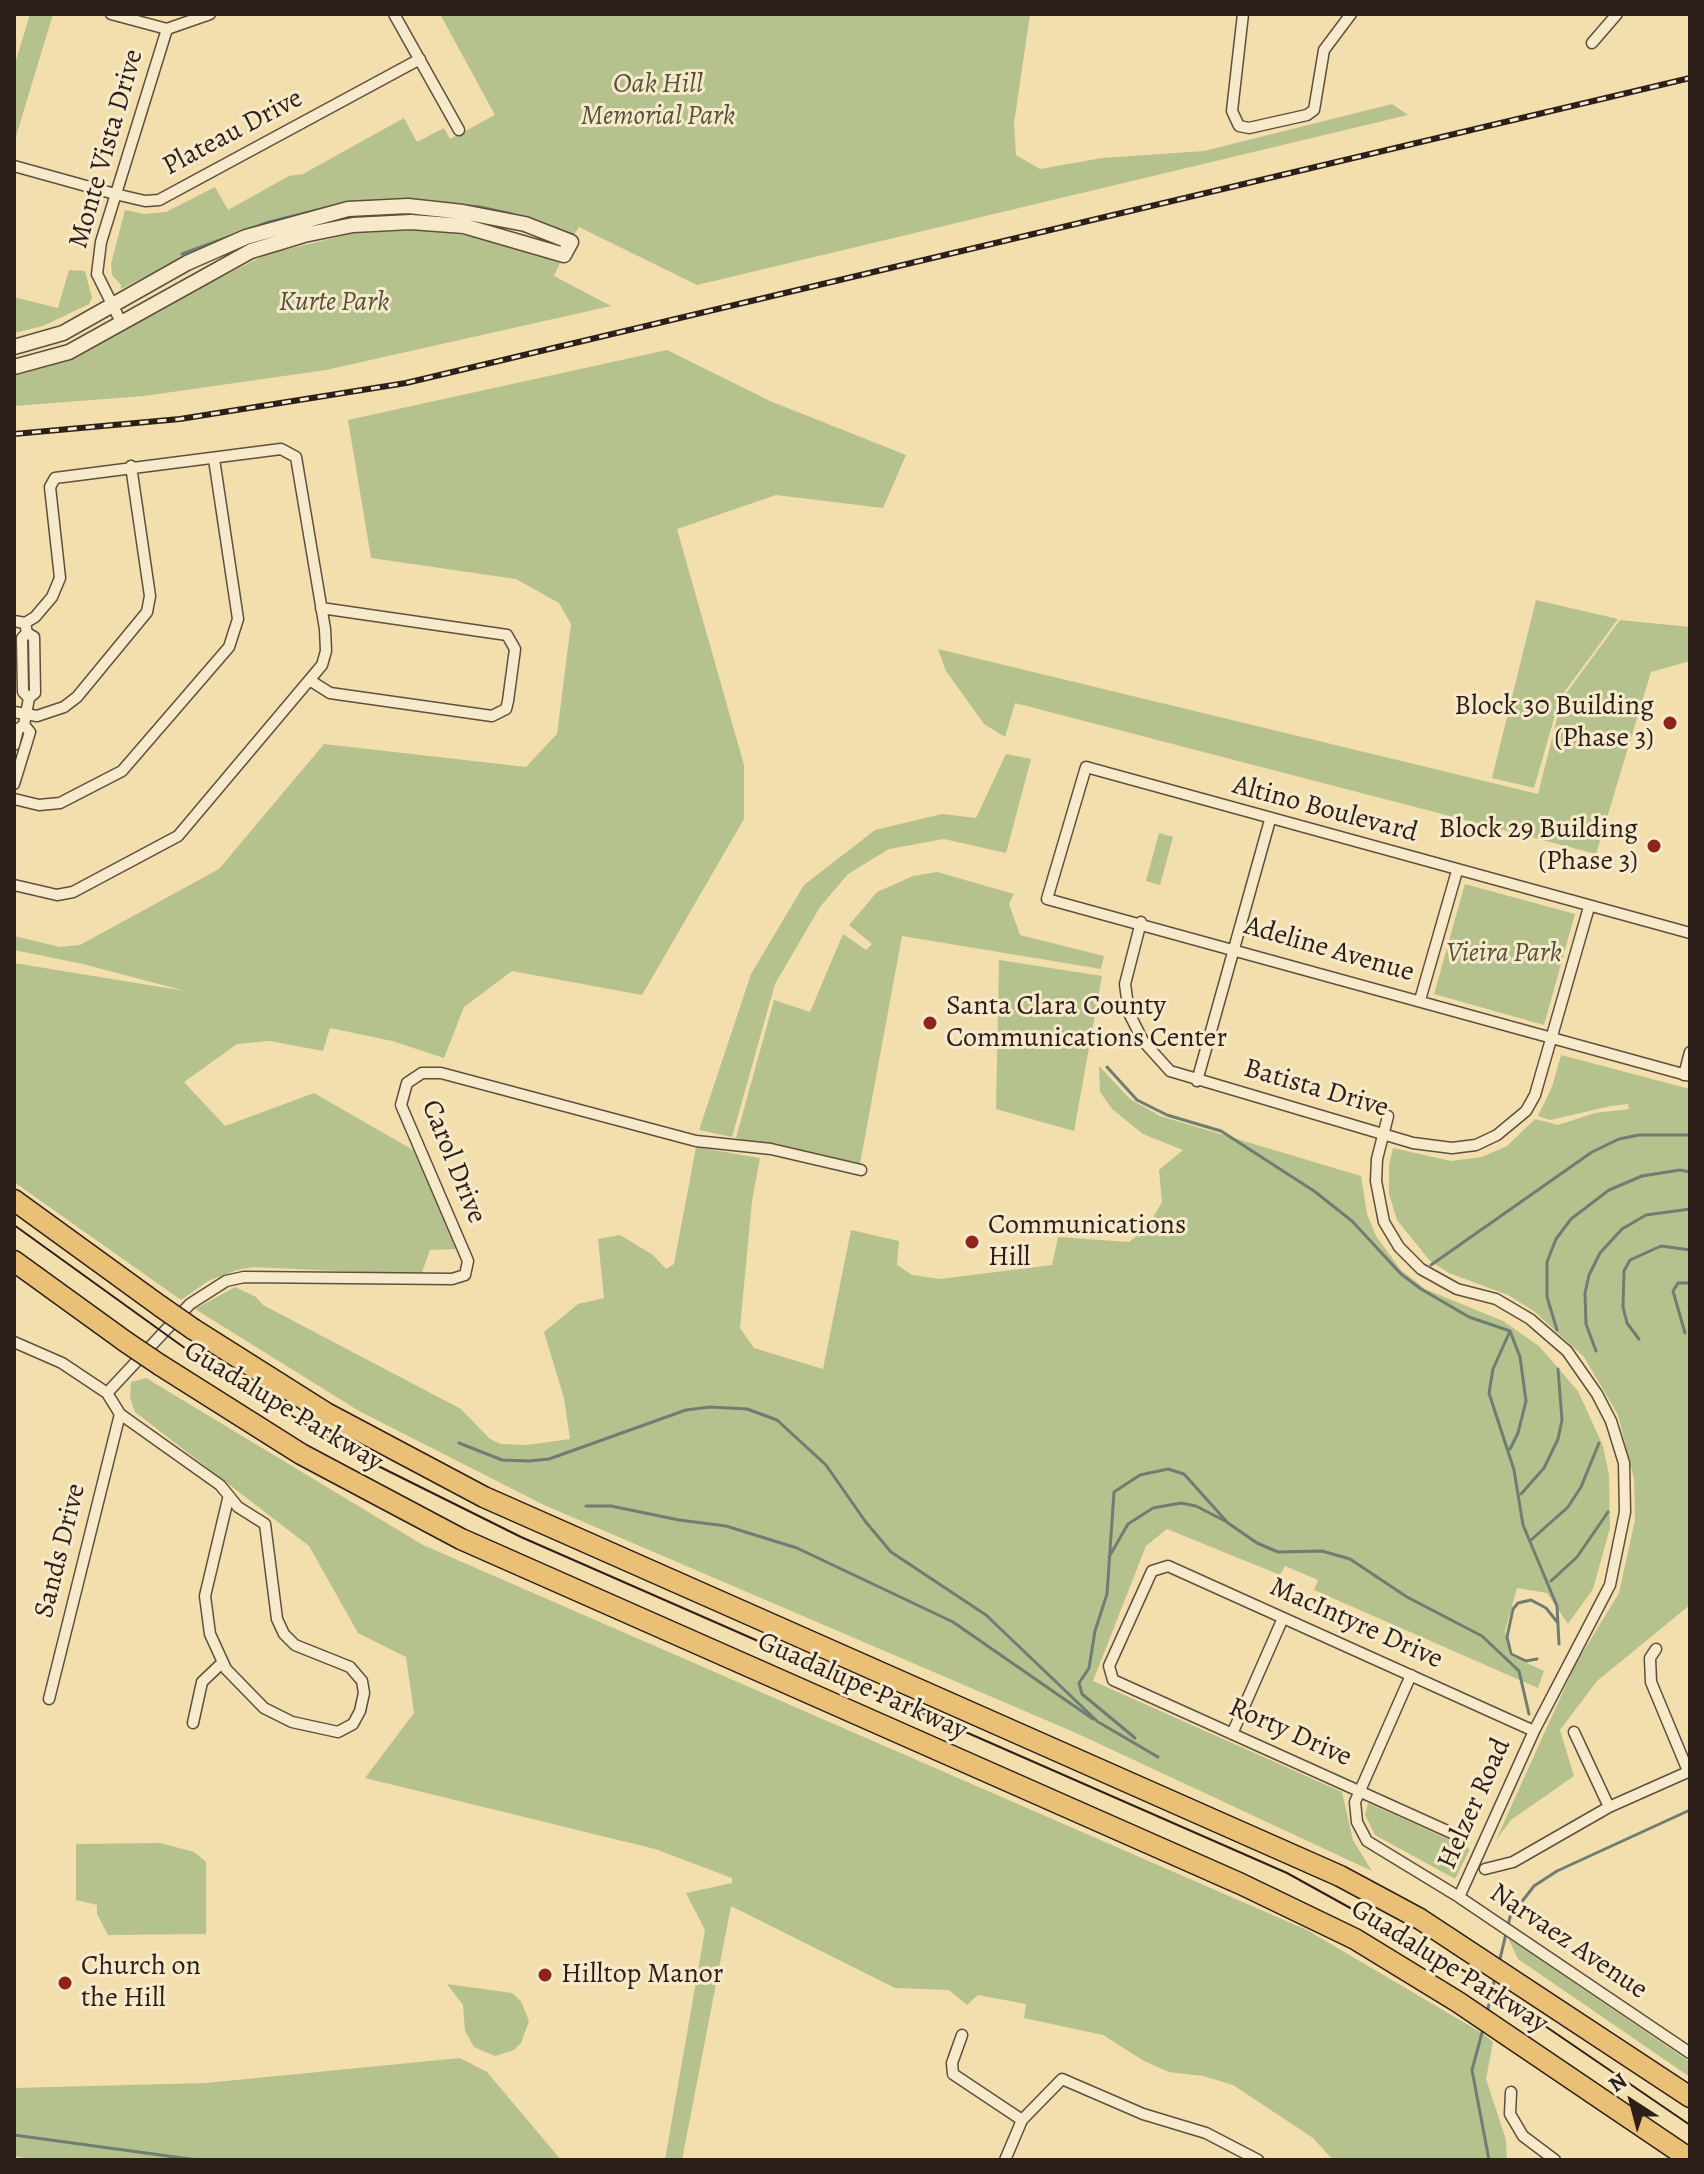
<!DOCTYPE html>
<style>
body{margin:0}
#map{position:relative;width:1704px;height:2174px;overflow:hidden;background:#f3dead;font-family:Alegreya,serif}
canvas{display:block}
.frame{position:absolute;inset:0;border:16px solid #2c1f1a;pointer-events:none}
.north{position:absolute;left:1592px;top:2062px;width:80px;height:80px;-webkit-text-stroke:6px #f7eaca;paint-order:stroke;rotate:324deg;font-size:22px;font-weight:700;line-height:32px;text-align:center;color:#2c1f1a}
.north::after{content:'';display:block;margin:auto;width:28px;height:36px;background:#2c1f1a;clip-path:polygon(50% 0,100% 100%,50% 72%,0 100%)}
</style>
<div id="map">
<canvas width="1704" height="2174"></canvas>
<div class="frame"></div>
<div class="north">N</div>
</div>
<script>
const ctx = document.querySelector('canvas').getContext('2d');
ctx.lineJoin = 'round';
function fill(path, color) { ctx.fillStyle = color; ctx.fill(path, 'evenodd'); }
const shape = rows => new Path2D(rows.map(r => 'M' + r).join(''));
function trace(path, color, width, dash) { ctx.strokeStyle = color; ctx.lineWidth = width; ctx.lineCap = dash ? 'butt' : 'round'; ctx.setLineDash(dash || []); ctx.stroke(path); }
function label(font, color, halo, rows, align = 'center') {
  ctx.font = font + ' Alegreya,serif'; ctx.lineWidth = 6; ctx.setLineDash([]); ctx.textBaseline = 'middle'; ctx.strokeStyle = halo; ctx.fillStyle = color; for (const [text, x, y, turn = 0] of rows) {
    ctx.save(); ctx.translate(x, y); ctx.rotate((+turn || 0) * Math.PI / 180); ctx.textAlign = isNaN(turn) ? turn : align; if (halo) ctx.strokeText(text, 0, 0); ctx.fillText(text, 0, 0); ctx.restore();
  }
}
fill(shape([
 [30,14,53,14,14,143,14,67],
 [440,14,1030,14,1014,124,1016,155,1040,169,1102,158,1204,151,1392,104,1408,115,697,285,579,227,572,238,471,208,286,219,212,243,121,289,121,285,112,275,111,264,125,210,144,214,166,212,215,187,228,210,289,176,303,174,404,118,417,142,444,128,450,139,495,115],
 [424,230,479,237,540,255,560,263,554,276,611,306,326,370,144,396,14,406,14,376,74,359,192,292,267,254,355,233],
 [69,270,85,271,92,298,89,304,43,326,14,333,14,297,58,308],
 [667,350,770,401,906,455,883,508,776,495,677,529,744,765,744,819,642,995,512,971,464,1007,444,1058,392,1041,330,1028,323,1051,270,1041,237,1044,184,1082,225,1126,314,1093,413,1150,458,1249,430,1250,421,1275,254,1267,237,1270,208,1281,181,1300,14,1182,14,963,185,991,83,964,14,950,14,936,60,947,80,945,219,869,324,744,526,767,557,734,571,624,559,603,516,579,371,558,348,420],
 [1536,600,1618,619,1560,698,1534,788,1492,778],
 [1620,620,1690,627,1690,661,1651,672,1596,854,1015,703,1005,737,984,724,946,671,938,649,1538,794,1562,699],
 [1006,754,1031,759,1006,853,944,839,889,849,848,874,820,907,775,984,732,1137,699,1130,751,974,804,885,875,830,942,814,976,818],
 [1159,833,1173,837,1160,885,1146,881],
 [937,872,1014,894,1009,904,1020,935,1104,956,1101,969,902,936,860,1164,736,1138,774,1000,810,1012,843,934,866,950,872,944,849,925,877,892,913,876],
 [1465,884,1575,914,1544,1025,1434,994],
 [999,960,1102,976,1074,1131,996,1109],
 [1561,1055,1690,1089,1690,1605,1597,1681,1560,1730,1574,1776,1511,1820,1496,1840,1575,1665,1619,1593,1635,1520,1634,1479,1618,1415,1584,1357,1535,1312,1508,1295,1449,1273,1430,1261,1397,1220,1389,1194,1389,1165,1393,1148,1451,1161,1482,1157,1507,1146,1535,1119,1558,1125,1595,1113,1629,1109,1628,1104,1611,1106,1550,1120,1538,1116,1552,1087],
 [1099,1066,1130,1099,1160,1116,1361,1176,1367,1214,1376,1236,1400,1269,1425,1289,1503,1321,1539,1346,1578,1391,1603,1446,1609,1475,1610,1528,1593,1589,1568,1624,1547,1593,1517,1588,1505,1631,1509,1655,1544,1671,1538,1688,1314,1590,1318,1580,1285,1566,1280,1575,1167,1529,1146,1546,1093,1681,1342,1792,1353,1840,1372,1871,1076,1733,544,1505,359,1411,195,1309,235,1287,256,1297,263,1305,461,1409,490,1439,501,1444,527,1445,570,1439,564,1398,544,1332,578,1304,604,1298,598,1239,620,1235,653,1255,666,1269,674,1264,696,1147,760,1158,752,1201,740,1328,754,1348,823,1369,851,1230,899,1241,897,1265,912,1275,940,1279,1052,1265,1058,1237,1129,1242,1147,1228,1162,1202,1159,1170,1183,1150,1143,1134,1112,1109,1100,1092],
 [146,1378,423,1545,1307,1930,1482,2033,1493,2042,1486,2079,1506,2140,1507,2160,1333,2160,1313,2138,1233,2085,1203,2076,1169,2072,1144,2061,1103,2035,1024,2018,1026,2004,978,1995,967,2005,949,1990,895,1988,731,1906,682,2160,665,2160,705,1930,686,1893,732,1883,732,1878,655,1849,365,1778,414,1713,406,1657,358,1633,309,1546,135,1412,130,1397,131,1382],
 [1368,1803,1470,1849,1455,1879,1375,1835,1365,1815],
 [160,1843,194,1852,206,1862,206,1934,108,1935,97,1914,97,1905,76,1900,76,1844],
 [1508,1938,1690,2062,1690,2077,1518,1959],
 [447,1984,512,1993,521,2001,529,2021,521,2043,514,2050,495,2056,474,2047,465,2031,463,2005],
 [460,2058,487,2072,561,2160,35,2160,14,2156,14,2088,206,2083]
]), '#b6c28d');
trace(shape([
 [421,201,480,207,512,214],
 [554,228,573,235],
 [182,254,269,222,334,206],
 [1107,1067,1137,1100,1167,1115,1221,1131,1314,1191,1352,1221,1401,1274,1421,1289,1469,1317,1510,1331],
 [1431,1265,1592,1152,1619,1139,1639,1135,1690,1135],
 [1557,1330,1547,1297,1547,1262,1556,1239,1571,1219,1609,1190,1642,1176,1680,1170,1690,1172],
 [1510,1331,1493,1369,1489,1393,1514,1470,1523,1525,1557,1606,1559,1644],
 [1510,1331,1520,1357,1526,1401,1518,1433,1510,1449],
 [1685,1333,1673,1291,1678,1283,1690,1283],
 [1639,1339,1627,1323,1623,1307,1624,1271,1630,1260,1661,1246,1690,1250],
 [1596,1351,1586,1324,1585,1293,1589,1275,1600,1253,1622,1229,1646,1215,1690,1209],
 [459,1443,502,1460,529,1461,549,1459,686,1410,710,1407,747,1409,777,1420,826,1465,865,1521,891,1552,986,1615,1098,1722],
 [1521,1494,1544,1468,1558,1439,1562,1420,1558,1369],
 [586,1506,611,1506,679,1520,726,1526,797,1548,953,1622,1093,1719],
 [1531,1540,1568,1507,1581,1487,1599,1443],
 [1109,1557,1128,1524,1153,1508,1181,1503,1196,1506,1225,1521],
 [1551,1581,1577,1557,1608,1512],
 [1537,1659,1526,1661,1511,1654,1507,1637,1513,1609,1518,1603,1531,1600,1546,1608,1558,1623],
 [1100,1723,1158,1757],
 [1135,1738,1082,1694,1079,1683,1089,1668,1095,1631,1107,1594,1114,1492,1140,1475,1168,1469,1184,1474,1228,1523,1257,1543,1278,1552,1322,1551,1350,1559,1407,1597,1482,1636,1519,1671,1529,1714],
 [1499,1963,1510,1917,1534,1886,1557,1871,1690,1810],
 [1487,2013,1495,1978],
 [1483,2029,1472,2070,1489,2160],
 [14,2135,197,2160]
]), '#6f7d73', 3);
const minor = shape([
 [111,14,167,29,210,14],
 [394,14,459,130],
 [1243,14,1232,111,1239,126,1249,128,1307,115,1314,110,1324,50,1351,14],
 [1592,43,1617,14],
 [14,166,115,194,145,201,159,200,420,59],
 [122,324,97,274,101,242,167,29],
 [14,621,25,623,35,617,52,597,60,578,50,487,55,478,281,449,296,457,325,629,326,651,322,665,178,836,73,892,57,895,14,885],
 [27,633,22,638,23,692,29,698],
 [311,681,330,693,492,716,506,709,508,701,515,649,507,635,321,608],
 [14,712,37,716,64,707,77,697,147,612,150,596,131,466],
 [14,745,18,729,24,725,29,698,35,693,34,637,27,633,25,623],
 [14,784,30,732,24,725],
 [14,799,39,805,60,803,122,771,229,647,238,619,214,459],
 [1141,922,1125,984,1129,1013,1143,1041,1170,1071,1413,1143,1452,1148,1476,1145,1497,1135,1526,1111,1535,1095,1589,907],
 [1690,933,1086,767,1047,899,1690,1076],
 [1420,1000,1457,871],
 [1684,1075,1690,1052],
 [1197,1081,1270,820],
 [1388,1116,1377,1159,1376,1181,1384,1222,1399,1247,1421,1269,1457,1289,1496,1299,1530,1319,1567,1351,1597,1394,1611,1421,1624,1463,1625,1512,1610,1585,1534,1731,1459,1897],
 [14,1342,62,1363,107,1393,120,1414,220,1485,238,1507,265,1524,277,1619,284,1634,295,1645,350,1667,362,1681,364,1693,360,1711,353,1724,338,1732,292,1722,264,1708,226,1669,210,1634,205,1596,228,1499],
 [107,1393,190,1304,226,1281,244,1277,452,1279,465,1275,468,1261,401,1105,407,1083,422,1073,441,1073,696,1141,771,1149,861,1170],
 [1656,1649,1650,1658,1651,1682,1688,1771],
 [1411,1675,1355,1802,1357,1822,1367,1841,1459,1897,1690,2053],
 [49,1699,120,1414],
 [193,1723,202,1682,223,1662],
 [1574,1732,1609,1807],
 [1232,1734,1283,1618],
 [1454,1834,1113,1680,1109,1666,1152,1571,1168,1566,1534,1731],
 [1485,1869,1513,1862,1609,1807,1690,1771],
 [962,2035,952,2063,953,2074,1022,2120],
 [1511,2092,1510,2114,1523,2136,1555,2160],
 [1005,2160,1022,2120,1062,2079,1143,2114,1206,2133,1258,2160]
]);
const tertiary = shape([
 [14,347,63,333,187,263,246,237,348,209,408,206,463,212,525,224,571,242,564,255,464,226,411,222,353,225,304,235,251,251,69,352,14,367]
]);
const motorway = shape([
 [14,1200,160,1306],
 [14,1261,126,1342],
 [193,1329,326,1413,484,1497,1340,1876,1420,1919,1690,2097],
 [160,1365,301,1454,461,1539,1241,1884,1355,1939,1458,2002,1690,2159]
]);
trace(minor, '#5e4f3f', 13);
trace(tertiary, '#5e4f3f', 17);
trace(motorway, '#2c1f1a', 23);
trace(minor, '#f7eaca', 10);
trace(tertiary, '#f7eaca', 14);
trace(motorway, '#eabf76', 20);
trace(shape([
 [14,1225,200,1359,354,1454,521,1537,1287,1873,1466,1972,1690,2125]
]), '#2c1f1a', 2);
const rail = shape([
 [14,434,180,419,406,383,1690,78]
]);
trace(rail, '#2c1f1a', 6);
trace(rail, '#f7eaca', 3, [9]);
const motorwayBridge = shape([
 [160,1306,193,1329],
 [126,1342,160,1365]
]);
trace(motorwayBridge, '#2c1f1a', 23, []);
trace(motorwayBridge, '#eabf76', 20);
for (const [x, y, r, color] of [
 [1670,723,8,"#8f2418"],
 [1654,846,8,"#8f2418"],
 [930,1023,8,"#8f2418"],
 [972,1242,8,"#8f2418"],
 [545,1975,8,"#8f2418"],
 [65,1983,8,"#8f2418"]
]) { const dot = new Path2D(); dot.arc(x, y, r, 0, 2 * Math.PI); ctx.fillStyle = color; ctx.fill(dot); trace(dot, '#f7eaca', 3); }
label('italic 28px', '#55503c', '#f7eaca', [
 ["Oak Hill",658,85],
 ["Memorial Park",658,117],
 ["Kurte Park",334,303],
 ["Vieira Park",1504,954]
]);
label('28px', '#2c1f1a', '#f7eaca', [
 ["Plateau Drive",233,133,-28],
 ["Monte Vista Drive",107,149,-74],
 ["Altino Boulevard",1325,810,15],
 ["Adeline Avenue",1329,950,16],
 ["Batista Drive",1316,1089,16],
 ["Carol Drive",453,1162,68],
 ["Guadalupe Parkway",283,1407,31],
 ["Sands Drive",61,1551,-76],
 ["MacIntyre Drive",1356,1624,24],
 ["Guadalupe Parkway",862,1687,24],
 ["Rorty Drive",1290,1733,24],
 ["Helzer Road",1475,1804,-66],
 ["Narvaez Avenue",1568,1942,34],
 ["Guadalupe Parkway",1449,1967,32]
]);
label('28px', '#2c1f1a', '#f7eaca', [
 ["Block 30 Building",1654,707,"right"],
 ["(Phase 3)",1654,739,"right"],
 ["Block 29 Building",1638,830,"right"],
 ["(Phase 3)",1638,862,"right"],
 ["Santa Clara County",946,1007],
 ["Communications Center",946,1039],
 ["Communications",988,1226],
 ["Hill",988,1258],
 ["Church on",81,1967],
 ["the Hill",81,1999],
 ["Hilltop Manor",561,1975]
], 'left');
</script>
